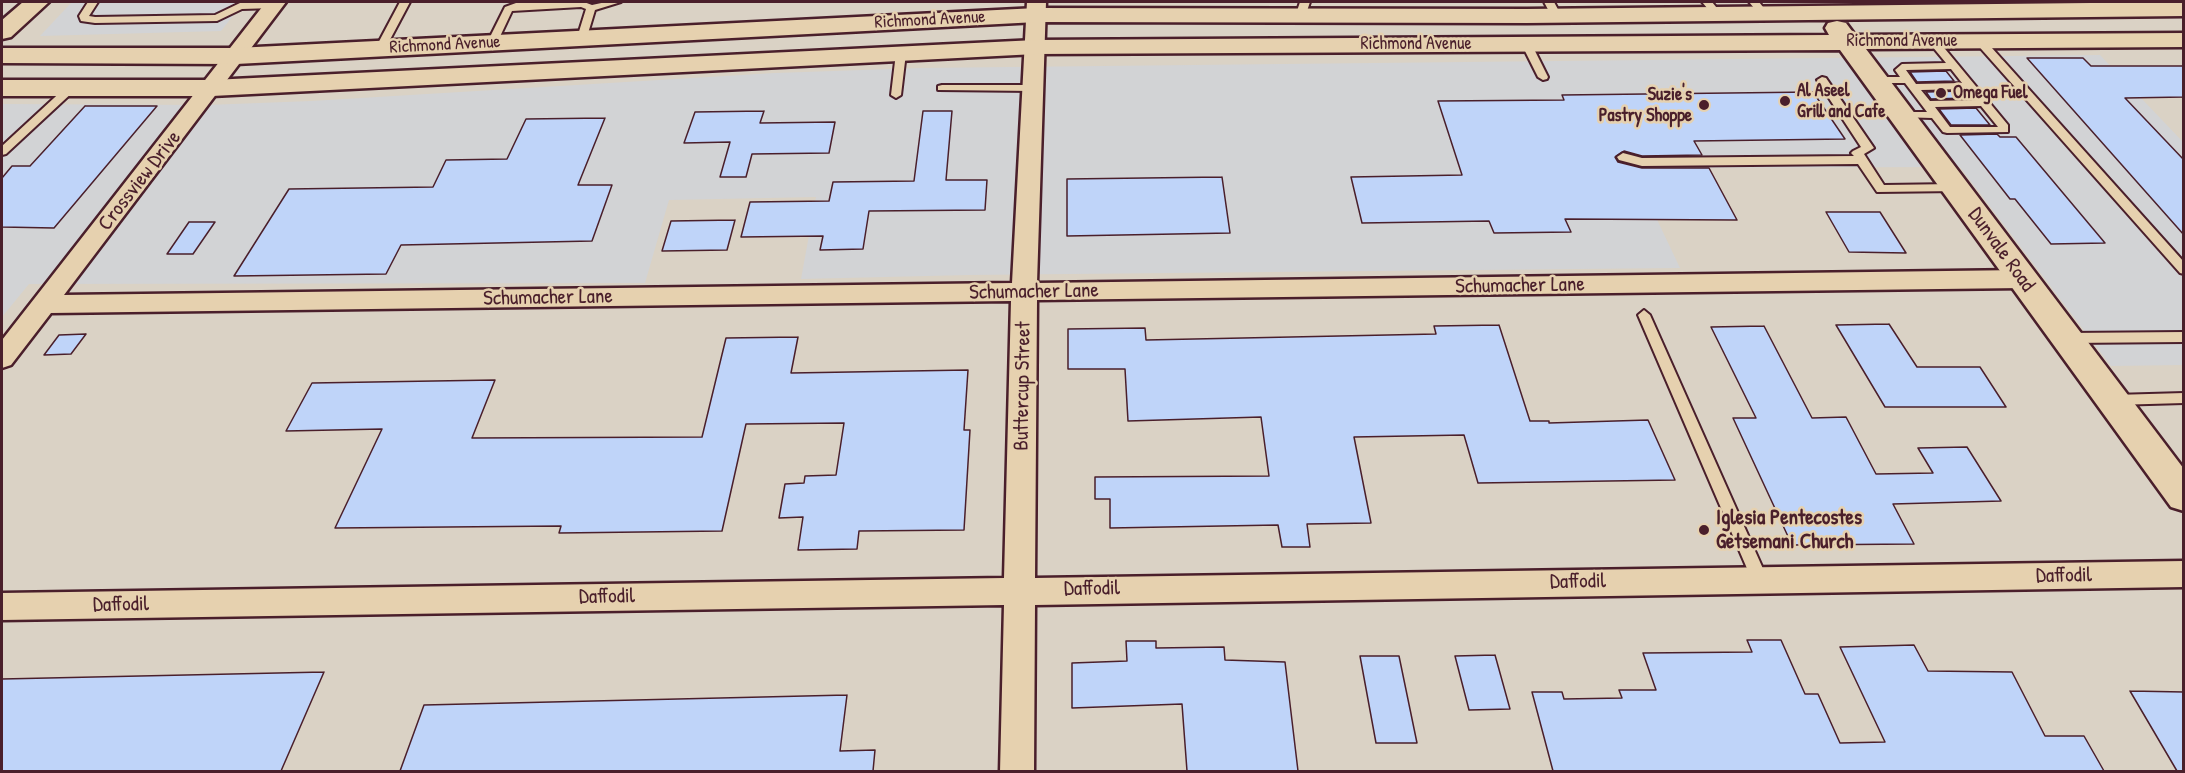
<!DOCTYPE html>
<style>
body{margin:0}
#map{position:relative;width:2185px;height:773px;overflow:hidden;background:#dad2c5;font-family:"Patrick Hand",sans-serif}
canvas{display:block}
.frame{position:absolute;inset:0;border:3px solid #4a1f2b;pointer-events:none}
</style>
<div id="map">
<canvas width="2185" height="773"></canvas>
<div class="frame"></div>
</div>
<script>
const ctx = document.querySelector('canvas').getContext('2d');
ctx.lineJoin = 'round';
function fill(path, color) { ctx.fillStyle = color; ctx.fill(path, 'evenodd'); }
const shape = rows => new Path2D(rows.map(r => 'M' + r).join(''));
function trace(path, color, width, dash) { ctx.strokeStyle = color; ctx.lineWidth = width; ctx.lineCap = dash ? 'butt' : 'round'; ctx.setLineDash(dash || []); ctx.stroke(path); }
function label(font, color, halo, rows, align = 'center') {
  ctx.font = font + ' "Patrick Hand",sans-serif'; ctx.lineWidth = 5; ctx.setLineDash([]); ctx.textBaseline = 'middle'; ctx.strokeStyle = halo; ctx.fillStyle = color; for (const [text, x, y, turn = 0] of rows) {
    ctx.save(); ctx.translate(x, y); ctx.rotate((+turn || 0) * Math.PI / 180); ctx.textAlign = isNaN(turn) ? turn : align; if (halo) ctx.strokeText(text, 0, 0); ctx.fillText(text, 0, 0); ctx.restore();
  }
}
fill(shape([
 [72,2,244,2,221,31,40,36],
 [2100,55,2183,142,2183,365,2111,366,1960,167,1591,168,1559,96,1590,169,1633,169,1680,268,969,275,801,279,816,197,669,200,645,283,29,284,2,317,2,104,207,105,311,101,775,73,920,68]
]), '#d2d3d5');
const building = shape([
 [2027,58,2083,58,2091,66,2184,66,2184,97,2125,98,2184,160,2184,235,2027,58],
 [1946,71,1954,81,1917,82,1910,72,1946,71],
 [1962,91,1968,98,1931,99,1926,92,1962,91],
 [1813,92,1845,139,1694,141,1702,155,1642,156,1624,151,1615,157,1618,162,1642,168,1709,168,1737,220,1565,219,1571,232,1494,233,1489,221,1362,223,1351,177,1462,175,1438,101,1564,100,1562,95,1813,92],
 [85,106,157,106,54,228,2,227,2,178,12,166,30,166,85,106],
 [1976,108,1990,125,1951,125,1939,109,1976,108],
 [764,111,760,123,835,122,829,153,752,154,746,177,720,177,730,142,684,143,695,112,764,111],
 [923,111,952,111,946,180,987,180,985,210,869,211,863,249,820,250,823,236,741,237,750,202,829,201,833,182,914,181,923,111],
 [605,118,578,185,612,185,592,241,401,245,386,274,234,276,289,189,433,187,446,160,507,159,526,119,605,118],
 [1997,134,2000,137,2016,137,2105,243,2051,244,2015,199,2010,199,1960,135,1997,134],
 [1222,177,1230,233,1067,236,1067,179,1222,177],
 [1826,212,1880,212,1906,253,1849,252,1826,212],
 [735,220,727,250,662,251,671,221,735,220],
 [189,222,215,222,193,254,167,254,189,222],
 [1889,324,1917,367,1980,367,2006,407,1885,407,1836,325,1889,324],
 [1499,325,1530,421,1549,421,1549,423,1648,420,1675,480,1478,483,1464,435,1354,437,1371,523,1307,524,1310,547,1282,547,1278,525,1110,528,1110,499,1095,499,1095,477,1269,476,1261,417,1128,421,1125,369,1068,369,1068,329,1145,328,1146,340,1436,334,1434,326,1499,325],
 [1764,326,1812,418,1846,417,1876,474,1933,473,1918,448,1967,447,2001,501,1893,504,1914,544,1792,545,1733,418,1756,418,1711,327,1764,326],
 [86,334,71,354,44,355,59,335,86,334],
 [798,337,791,373,968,370,964,430,970,430,964,530,859,531,857,549,798,550,803,517,779,518,785,484,804,483,805,476,836,475,844,423,746,424,722,531,559,533,561,526,335,528,382,429,286,431,312,383,495,380,472,438,702,437,726,338,798,337],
 [1747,640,1781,640,1805,694,1818,694,1840,743,1885,742,1840,647,1914,645,1928,671,2012,672,2045,736,2084,736,2104,771,1553,771,1532,692,1562,692,1564,699,1622,698,1619,690,1656,690,1643,653,1752,652,1747,640],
 [1126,641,1156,641,1156,648,1224,647,1225,660,1285,662,1298,771,1187,771,1182,704,1072,708,1072,663,1127,661,1126,641],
 [1495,655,1510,709,1469,710,1455,656,1495,655],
 [1360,656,1399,656,1417,743,1376,743,1360,656],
 [324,672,281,771,2,771,2,679,324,672],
 [2130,691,2184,692,2184,771,2177,771,2130,691],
 [847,695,840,751,875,750,873,771,400,771,424,705,847,695]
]);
fill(building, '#bfd4f9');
trace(building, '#4a1f2b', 1.5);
const lane = shape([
 [88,2,98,2,89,16,95,17,215,15,240,3,274,2,279,5,274,8,242,9,217,21,95,23,81,21,79,16,88,2],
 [400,2,410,2,385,49,380,52,376,51,375,49,400,2],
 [584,2,592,5,606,2,621,2,595,10,586,40,578,40,577,38,586,9,581,7,512,11,496,45,488,45,487,43,505,7,516,3,584,2],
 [1300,2,1310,2,1306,14,1301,17,1296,14,1300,2],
 [1544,2,1554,2,1561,15,1560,17,1552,17,1544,2],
 [1702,2,1712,2,1721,13,1713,15,1702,2],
 [1749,2,1759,2,1767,12,1759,14,1749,2],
 [1932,37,1936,38,2008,125,2008,132,1947,133,1943,132,1932,118,1897,117,1897,113,1901,112,1927,112,1905,83,1875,83,1870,80,1875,77,1900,77,1895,70,1902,64,1946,63,1927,40,1932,37],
 [1951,69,1962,83,1916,84,1906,70,1951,69],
 [1967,89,1976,100,1930,101,1921,90,1967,89],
 [1981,106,1998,127,1950,127,1935,107,1981,106],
 [1979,37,1983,38,2184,262,2184,274,2180,273,1975,42,1974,40,1979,37],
 [1527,42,1532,45,1548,77,1547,79,1543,80,1538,77,1522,45,1527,42],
 [901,50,906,53,901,95,896,98,891,95,896,53,901,50],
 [1822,77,1826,78,1874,148,1864,154,1884,185,1955,184,1961,188,1959,191,1877,192,1858,164,1642,166,1619,160,1617,157,1623,153,1642,158,1854,156,1851,153,1853,151,1861,147,1817,80,1822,77],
 [71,85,75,86,75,90,6,154,2,155,2,146,67,86,71,85],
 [942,85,1033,85,1038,88,1033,91,938,90,938,86,942,85],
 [1644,310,1650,315,1768,580,1765,585,1760,587,1755,585,1752,580,1638,315,1644,310],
 [2184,332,2184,342,2068,343,2061,338,2068,333,2184,332],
 [2184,393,2184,403,2114,405,2109,404,2107,400,2109,396,2114,395,2184,393]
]);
const street = shape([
 [266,2,286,2,64,295,1012,283,1027,2,1046,2,1037,283,2022,270,2031,273,2034,279,2031,285,2022,288,1037,300,1035,578,2184,561,2184,587,1035,605,1034,772,1000,772,1004,605,2,620,2,593,1004,578,1011,301,51,313,11,365,2,368,2,340,266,2]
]);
const secondary = shape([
 [23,2,49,2,11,37,2,39,2,20,23,2],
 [2184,2,2184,16,1527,23,1037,22,236,64,2,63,2,48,236,48,1037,8,1527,9,2184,2],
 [1837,21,1846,23,1855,35,2184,33,2184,47,1866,49,2184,469,2184,511,2171,507,1840,50,1036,54,212,96,2,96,2,80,212,80,1036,40,1829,35,1825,28,1828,23,1837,21]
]);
trace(lane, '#4a1f2b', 4);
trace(street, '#4a1f2b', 5);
trace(secondary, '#4a1f2b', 5);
fill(lane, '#e6d1af');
fill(street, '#e6d1af');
fill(secondary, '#e6d1af');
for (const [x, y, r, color] of [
 [1941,93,6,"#4a1f2b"],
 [1785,101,6,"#4a1f2b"],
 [1704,105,6,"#4a1f2b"],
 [1704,530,6,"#4a1f2b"]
]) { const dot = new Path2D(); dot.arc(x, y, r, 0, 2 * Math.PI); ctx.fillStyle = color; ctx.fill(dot); trace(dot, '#e6d1af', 2); }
label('18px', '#4a1f2b', '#e6d1af', [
 ["Richmond Avenue",930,20,-3],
 ["Richmond Avenue",1902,41],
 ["Richmond Avenue",1416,44],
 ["Richmond Avenue",445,45,-3]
]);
label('bold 18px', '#4a1f2b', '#e6d1af', [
 ["Al Aseel",1797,91],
 ["Grill and Cafe",1797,112],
 ["Omega Fuel",1953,93],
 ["Suzie's",1692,95,"right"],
 ["Pastry Shoppe",1692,116,"right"]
], 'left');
label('21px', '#4a1f2b', '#e6d1af', [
 ["Crossview Drive",140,181,-52],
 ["Dunvale Road",2001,250,54],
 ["Schumacher Lane",1520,286,-1],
 ["Schumacher Lane",1034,292,-1],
 ["Schumacher Lane",548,298,-1],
 ["Buttercup Street",1023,386,-89],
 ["Daffodil",2064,576,-1],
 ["Daffodil",1578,582,-1],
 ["Daffodil",1092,589,-1],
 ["Daffodil",607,597,-1],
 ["Daffodil",121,605,-1]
]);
label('bold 21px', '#4a1f2b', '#e6d1af', [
 ["Iglesia Pentecostes",1716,518],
 ["Getsemani Church",1716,542]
], 'left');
</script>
